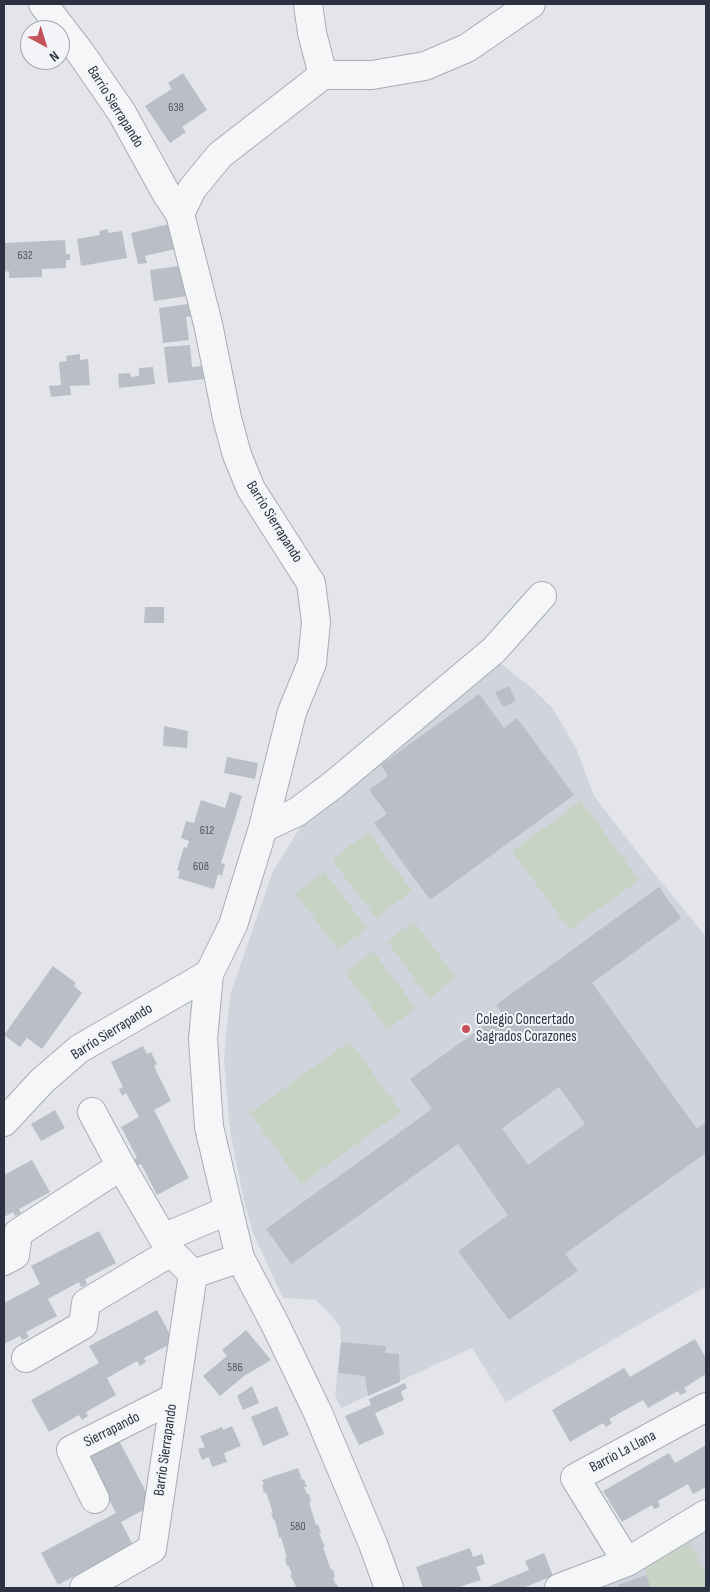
<!DOCTYPE html>
<style>
body{margin:0}
#map{position:relative;width:710px;height:1592px;overflow:hidden;background:#e3e5ea;font-family:"Sofia Sans Condensed",sans-serif}
canvas{display:block}
.frame{position:absolute;inset:0;border:5px solid #2c3241;pointer-events:none}
.north{position:absolute;left:20px;top:20px;width:50px;height:50px;box-sizing:border-box;background:#f2f4f7;border:1px solid #a3a6ae;border-radius:50%;rotate:141deg;font-size:14px;font-weight:700;line-height:20px;text-align:center;color:#2c3241}
.north::after{content:'';display:block;margin:auto;width:18px;height:22px;background:#c5515a;clip-path:polygon(50% 0,100% 100%,50% 72%,0 100%)}
</style>
<div id="map">
<canvas width="710" height="1592"></canvas>
<div class="frame"></div>
<div class="north">N</div>
</div>
<script>
const ctx = document.querySelector('canvas').getContext('2d');
ctx.lineJoin = 'round';
function fill(path, color) { ctx.fillStyle = color; ctx.fill(path, 'evenodd'); }
const shape = rows => new Path2D(rows.map(r => 'M' + r).join(''));
function trace(path, color, width, dash) { ctx.strokeStyle = color; ctx.lineWidth = width; ctx.lineCap = dash ? 'butt' : 'round'; ctx.setLineDash(dash || []); ctx.stroke(path); }
function label(font, color, halo, rows, align = 'center') {
  ctx.font = font + ' "Sofia Sans Condensed",sans-serif'; ctx.lineWidth = 4; ctx.setLineDash([]); ctx.textBaseline = 'middle'; ctx.strokeStyle = halo; ctx.fillStyle = color; for (const [text, x, y, turn = 0] of rows) {
    ctx.save(); ctx.translate(x, y); ctx.rotate((+turn || 0) * Math.PI / 180); ctx.textAlign = isNaN(turn) ? turn : align; if (halo) ctx.strokeText(text, 0, 0); ctx.fillText(text, 0, 0); ctx.restore();
  }
}
fill(shape([
 [499,662,535,691,553,709,576,748,594,796,645,862,706,937,706,1286,506,1402,472,1348,341,1408,335,1395,341,1342,340,1327,330,1314,316,1300,283,1298,253,1233,244,1201,230,1131,224,1058,230,995,273,871,301,826],
 [706,1526,706,1588,588,1588]
]), '#d1d4dc');
fill(shape([
 [581,801,639,880,570,930,512,851],
 [368,832,412,891,376,918,332,860],
 [324,871,367,928,338,950,295,893],
 [414,921,456,978,429,998,387,941],
 [373,951,416,1008,387,1029,345,972],
 [350,1041,401,1112,301,1184,250,1113],
 [690,1542,706,1574,706,1588,651,1588,644,1568]
]), '#c7d3c5');
fill(shape([
 [183,73,207,110,182,127,186,132,170,143,145,106,172,89,168,83],
 [169,224,175,249,145,256,147,263,138,264,131,233],
 [108,229,108,233,122,231,127,258,81,266,77,239,100,235,99,231],
 [65,240,66,254,70,254,70,260,66,260,66,268,42,269,42,277,9,278,9,271,4,272,4,243],
 [179,266,181,278,185,277,188,296,154,301,150,270],
 [195,303,197,315,186,317,189,340,163,343,159,308],
 [190,345,192,367,205,366,206,379,168,383,164,347],
 [80,354,80,360,88,359,90,385,70,386,71,395,51,397,49,386,61,385,59,362,67,361,66,356],
 [153,367,155,384,119,388,118,374,130,373,131,377,139,376,139,368],
 [145,607,164,607,164,623,144,623],
 [509,686,516,701,503,707,495,692],
 [479,694,504,728,517,718,574,795,430,900,374,823,387,814,369,790,388,776,381,765],
 [164,726,188,731,187,748,163,746],
 [227,757,258,763,255,779,224,773],
 [230,792,242,796,221,863,225,864,222,876,218,874,214,889,178,878,180,871,177,870,184,847,187,848,189,841,181,838,186,821,194,823,201,800,225,808],
 [659,887,681,918,592,983,697,1129,706,1122,706,1153,565,1254,578,1271,509,1320,458,1251,508,1215,458,1144,291,1264,266,1229,432,1109,410,1079,502,1013,496,1005],
 [559,1087,585,1124,528,1165,502,1128],
 [53,966,76,983,74,986,82,993,42,1049,27,1038,20,1047,4,1035],
 [143,1046,147,1054,151,1052,157,1064,154,1066,171,1101,154,1110,189,1178,157,1195,141,1164,136,1166,133,1160,137,1158,121,1127,139,1117,126,1093,122,1096,119,1089,123,1087,111,1062],
 [55,1110,65,1128,41,1141,31,1124],
 [32,1160,50,1192,19,1209,21,1213,15,1216,13,1212,4,1217,4,1175],
 [99,1231,116,1263,85,1279,87,1284,84,1286,81,1287,79,1282,48,1299,57,1316,26,1332,29,1337,25,1339,22,1340,20,1336,4,1344,4,1303,40,1284,31,1266],
 [157,1310,174,1342,144,1358,146,1362,140,1366,137,1361,107,1378,116,1395,86,1412,88,1416,82,1420,79,1415,49,1432,31,1400,99,1363,89,1346],
 [246,1330,271,1360,244,1376,220,1396,203,1376,227,1356,222,1350],
 [695,1339,706,1358,706,1374,684,1388,687,1392,680,1395,678,1391,648,1408,643,1400,609,1419,612,1423,606,1427,603,1423,570,1442,552,1410,624,1368,630,1377],
 [341,1342,386,1346,385,1353,399,1354,400,1382,368,1396,365,1376,338,1373],
 [405,1383,407,1388,401,1392,404,1400,375,1413,384,1434,359,1445,345,1416,371,1405,369,1399],
 [252,1386,259,1403,243,1410,237,1396],
 [277,1406,289,1435,263,1446,251,1417],
 [232,1426,241,1446,224,1453,227,1462,212,1467,209,1457,202,1460,198,1449,205,1447,200,1436,222,1427,223,1430],
 [117,1437,153,1505,121,1522,133,1545,99,1563,101,1568,95,1571,92,1567,58,1585,41,1553,116,1513,85,1454],
 [706,1445,706,1487,693,1494,688,1484,658,1501,660,1506,657,1508,654,1509,652,1505,622,1522,603,1491,669,1453,675,1463],
 [298,1468,302,1480,304,1479,305,1482,307,1487,304,1487,307,1494,309,1494,311,1502,309,1502,316,1525,318,1524,321,1532,319,1533,325,1547,323,1547,331,1570,332,1569,334,1572,335,1577,333,1578,336,1585,337,1584,338,1588,297,1588,290,1575,292,1575,289,1566,287,1566,285,1558,287,1557,281,1537,279,1538,275,1520,274,1521,271,1513,273,1513,266,1492,264,1493,262,1485,264,1484,262,1480],
 [470,1548,473,1557,482,1554,485,1564,476,1567,481,1580,456,1588,423,1588,416,1567],
 [544,1553,553,1576,523,1588,485,1588,529,1570,525,1561],
 [646,1575,651,1588,619,1588,618,1585]
]), '#babec6');
const minor = shape([
 [43,4,80,52,122,113,166,193,180,214,208,324,227,418,237,455,251,489,311,583,316,622,312,663,292,712,263,828,233,925,209,974,203,1039,209,1127,240,1258,274,1322,318,1413,373,1544,389,1588],
 [308,4,312,33,323,75],
 [180,214,192,189,220,155,323,75,372,75,425,66,467,48,531,4],
 [263,828,297,812,333,785,494,650,542,596],
 [92,1112,121,1166],
 [4,1122,42,1081,79,1049,209,974],
 [163,1238,229,1210],
 [4,1261,15,1255,18,1233,121,1166,171,1252,193,1274],
 [26,1358,83,1325,86,1303,171,1252],
 [95,1499,71,1450,174,1398],
 [627,1562,575,1478,706,1407],
 [84,1588,152,1549,193,1274,240,1258],
 [559,1588,627,1562,706,1514]
]);
trace(minor, '#a8acb4', 30);
trace(minor, '#f5f6f8', 28);
for (const [x, y, r, color] of [
 [466,1029,5,"#c5515a"]
]) { const dot = new Path2D(); dot.arc(x, y, r, 0, 2 * Math.PI); ctx.fillStyle = color; ctx.fill(dot); trace(dot, '#f2f4f7', 2); }
label('12px', '#505562', null, [
 ["638",176,108],
 ["632",25,256],
 ["612",207,831],
 ["608",201,867],
 ["586",235,1368],
 ["580",298,1527]
]);
label('15px', '#2c3241', '#f2f4f7', [
 ["Barrio Sierrapando",115,107,58],
 ["Barrio Sierrapando",274,522,58],
 ["Barrio Sierrapando",112,1032,-32],
 ["Sierrapando",112,1430,-27],
 ["Barrio Sierrapando",166,1450,-82],
 ["Barrio La Llana",623,1452,-28]
]);
label('15px', '#2c3241', '#f2f4f7', [
 ["Colegio Concertado",476,1020],
 ["Sagrados Corazones",476,1037]
], 'left');
</script>
